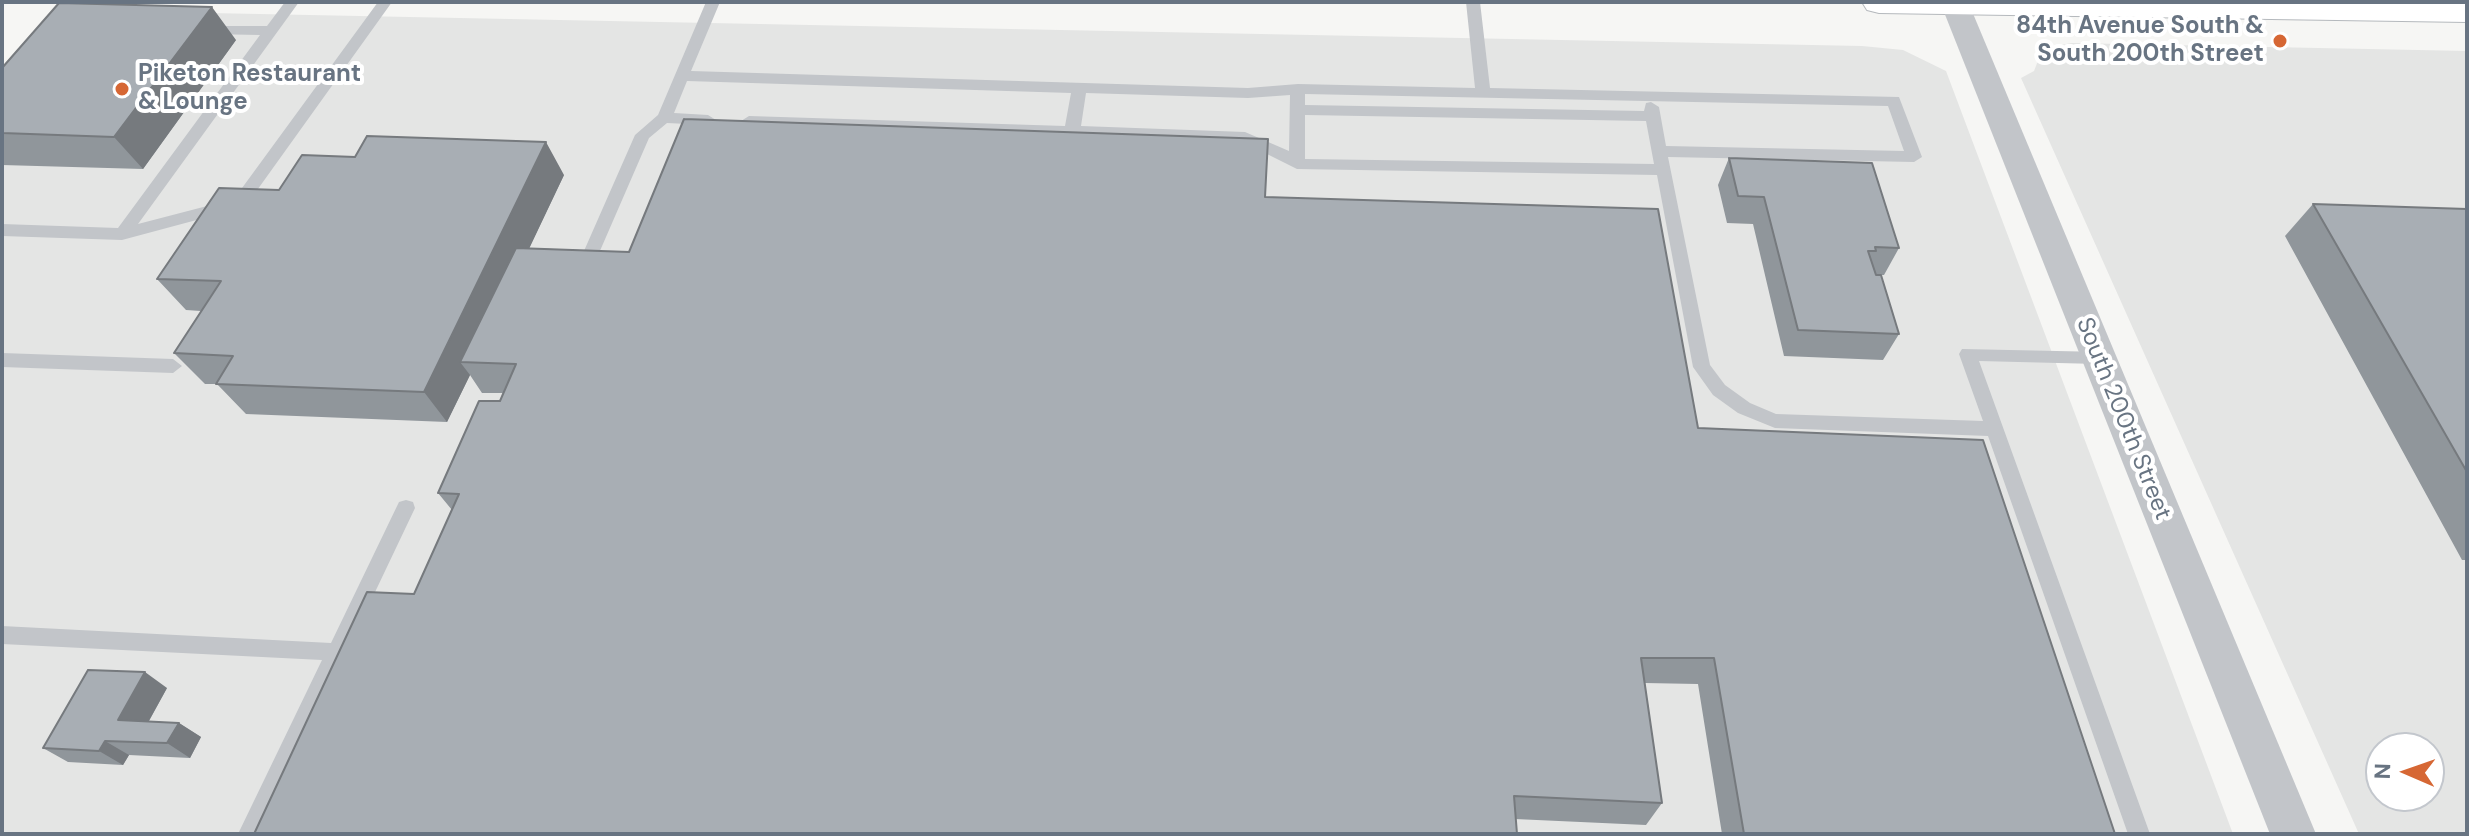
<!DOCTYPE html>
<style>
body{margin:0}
#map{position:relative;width:2469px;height:836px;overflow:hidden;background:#f6f6f4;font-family:"DM Sans",sans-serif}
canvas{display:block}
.frame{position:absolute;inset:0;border:4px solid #687482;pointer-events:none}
.north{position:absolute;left:2365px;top:732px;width:80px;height:80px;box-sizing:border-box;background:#fff;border:2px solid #c3c7cd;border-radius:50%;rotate:272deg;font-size:22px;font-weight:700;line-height:32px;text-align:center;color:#687482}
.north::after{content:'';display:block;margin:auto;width:28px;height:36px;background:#d66734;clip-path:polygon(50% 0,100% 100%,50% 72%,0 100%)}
</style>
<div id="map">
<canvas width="2469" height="836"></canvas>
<div class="frame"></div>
<div class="north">N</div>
</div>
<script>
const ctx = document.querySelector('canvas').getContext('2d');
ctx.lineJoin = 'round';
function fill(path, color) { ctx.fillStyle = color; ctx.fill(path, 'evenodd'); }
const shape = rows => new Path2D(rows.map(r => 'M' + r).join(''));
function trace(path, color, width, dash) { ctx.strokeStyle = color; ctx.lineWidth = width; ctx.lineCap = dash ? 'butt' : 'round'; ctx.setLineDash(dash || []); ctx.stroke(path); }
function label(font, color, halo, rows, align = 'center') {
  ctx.font = font + ' "DM Sans",sans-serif'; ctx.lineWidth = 8; ctx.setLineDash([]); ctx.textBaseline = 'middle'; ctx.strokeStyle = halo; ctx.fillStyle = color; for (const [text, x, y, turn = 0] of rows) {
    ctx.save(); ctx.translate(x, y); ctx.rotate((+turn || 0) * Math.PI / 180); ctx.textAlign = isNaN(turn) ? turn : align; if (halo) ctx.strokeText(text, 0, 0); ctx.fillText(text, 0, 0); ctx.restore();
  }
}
fill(shape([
 [109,11,1862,46,1903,50,1946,71,2233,834,2,834,2,76],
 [2072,43,2467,51,2467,834,2359,834,2021,78,2034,71,2043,48],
 [2381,748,2429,748,2429,796,2381,796]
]), '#e4e5e4');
const secondary = shape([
 [1862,2,2467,2,2467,22,1879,13,1867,10,1862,2]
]);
trace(secondary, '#b5b9bd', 2);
fill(shape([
 [285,2,299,2,138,224,234,199,378,2,392,2,245,207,122,240,2,236,2,224,118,228,260,35,207,34,200,29,202,26,267,26,285,2],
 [706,2,720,2,691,71,1248,88,1298,84,1475,88,1466,2,1480,2,1490,88,1899,97,1922,157,1914,162,1668,157,1710,365,1725,385,1750,403,1776,414,1983,421,1959,354,1962,349,2104,352,2107,357,2104,362,2098,364,1979,361,2150,834,2128,834,1988,436,1775,428,1738,413,1713,395,1693,367,1657,175,1297,169,1243,142,749,126,741,121,749,116,1065,126,1071,93,687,81,674,113,708,115,716,120,708,125,667,123,649,138,596,260,588,266,582,264,580,260,635,135,658,115,706,2],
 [1086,93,1248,98,1290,95,1289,151,1245,132,1081,126,1086,93],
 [1305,94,1888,106,1904,151,1666,146,1659,107,1651,102,1646,103,1644,111,1305,105,1305,94],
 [1305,115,1646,121,1654,164,1305,159,1305,115],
 [2,353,173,359,182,366,173,373,2,367,2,353],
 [406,500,413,502,415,508,260,834,238,834,322,660,2,644,2,626,331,643,399,502,406,500]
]), '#c2c5c9');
fill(shape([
 [1940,2,1969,4,2316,834,2270,834,1940,2]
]), '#c2c5c9');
fill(secondary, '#fff');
fill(shape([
 [236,40,143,169,2,165,2,68],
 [1729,158,1899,248,1884,275,1881,275,1899,334,1883,360,1784,356,1753,224,1727,223,1718,185],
 [564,175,529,248,629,252,1266,197,1698,428,2115,834,1722,834,1698,684,1645,683,1662,803,1646,825,1515,819,414,594,452,510,438,493,500,401,503,393,482,393,470,375,447,422,246,414,217,384,205,384,174,353,201,311,186,310,157,279,279,190],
 [2313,204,2467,209,2467,560,2462,560,2285,236],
 [167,688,149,721,179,723,201,737,190,758,129,755,123,765,68,762,43,748]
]), '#90969b');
fill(shape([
 [212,7,236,40,143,169,114,137],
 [546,142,564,175,475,363,460,362,470,375,447,422,424,392],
 [145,672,167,688,141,735,118,720],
 [179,723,201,737,190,758,167,743],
 [105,741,129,755,123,765,99,751]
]), '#767a7e');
const building = shape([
 [59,3,212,7,114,137,2,133,2,68,59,3],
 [684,119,1268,139,1265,197,1658,209,1698,428,1983,440,2115,834,1744,834,1714,658,1641,658,1662,803,1514,796,1517,834,254,834,367,592,414,594,459,494,438,493,479,401,500,401,516,364,460,362,516,248,629,252,684,119],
 [367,136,546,142,424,392,216,384,233,356,174,353,221,281,157,279,219,188,279,190,302,155,355,157,367,136],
 [1729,158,1872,163,1899,248,1875,247,1876,251,1868,251,1876,275,1881,275,1899,334,1798,330,1764,197,1738,196,1729,158],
 [2313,204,2467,209,2467,472,2313,204],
 [88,670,145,672,118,720,179,723,167,743,105,741,99,751,43,748,88,670]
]);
fill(building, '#a8aeb4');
trace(building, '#767a7e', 2);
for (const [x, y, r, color] of [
 [2280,41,8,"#d66734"],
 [122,89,8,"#d66734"]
]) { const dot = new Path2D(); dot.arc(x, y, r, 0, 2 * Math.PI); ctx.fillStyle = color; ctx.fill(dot); trace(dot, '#fff', 3); }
label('bold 24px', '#687482', '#fff', [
 ["84th Avenue South &",2264,27],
 ["South 200th Street",2264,55],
 ["Piketon Restaurant",138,75,"left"],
 ["& Lounge",138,103,"left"]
], 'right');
label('24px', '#687482', '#fff', [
 ["South 200th Street",2123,419,68]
]);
</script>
